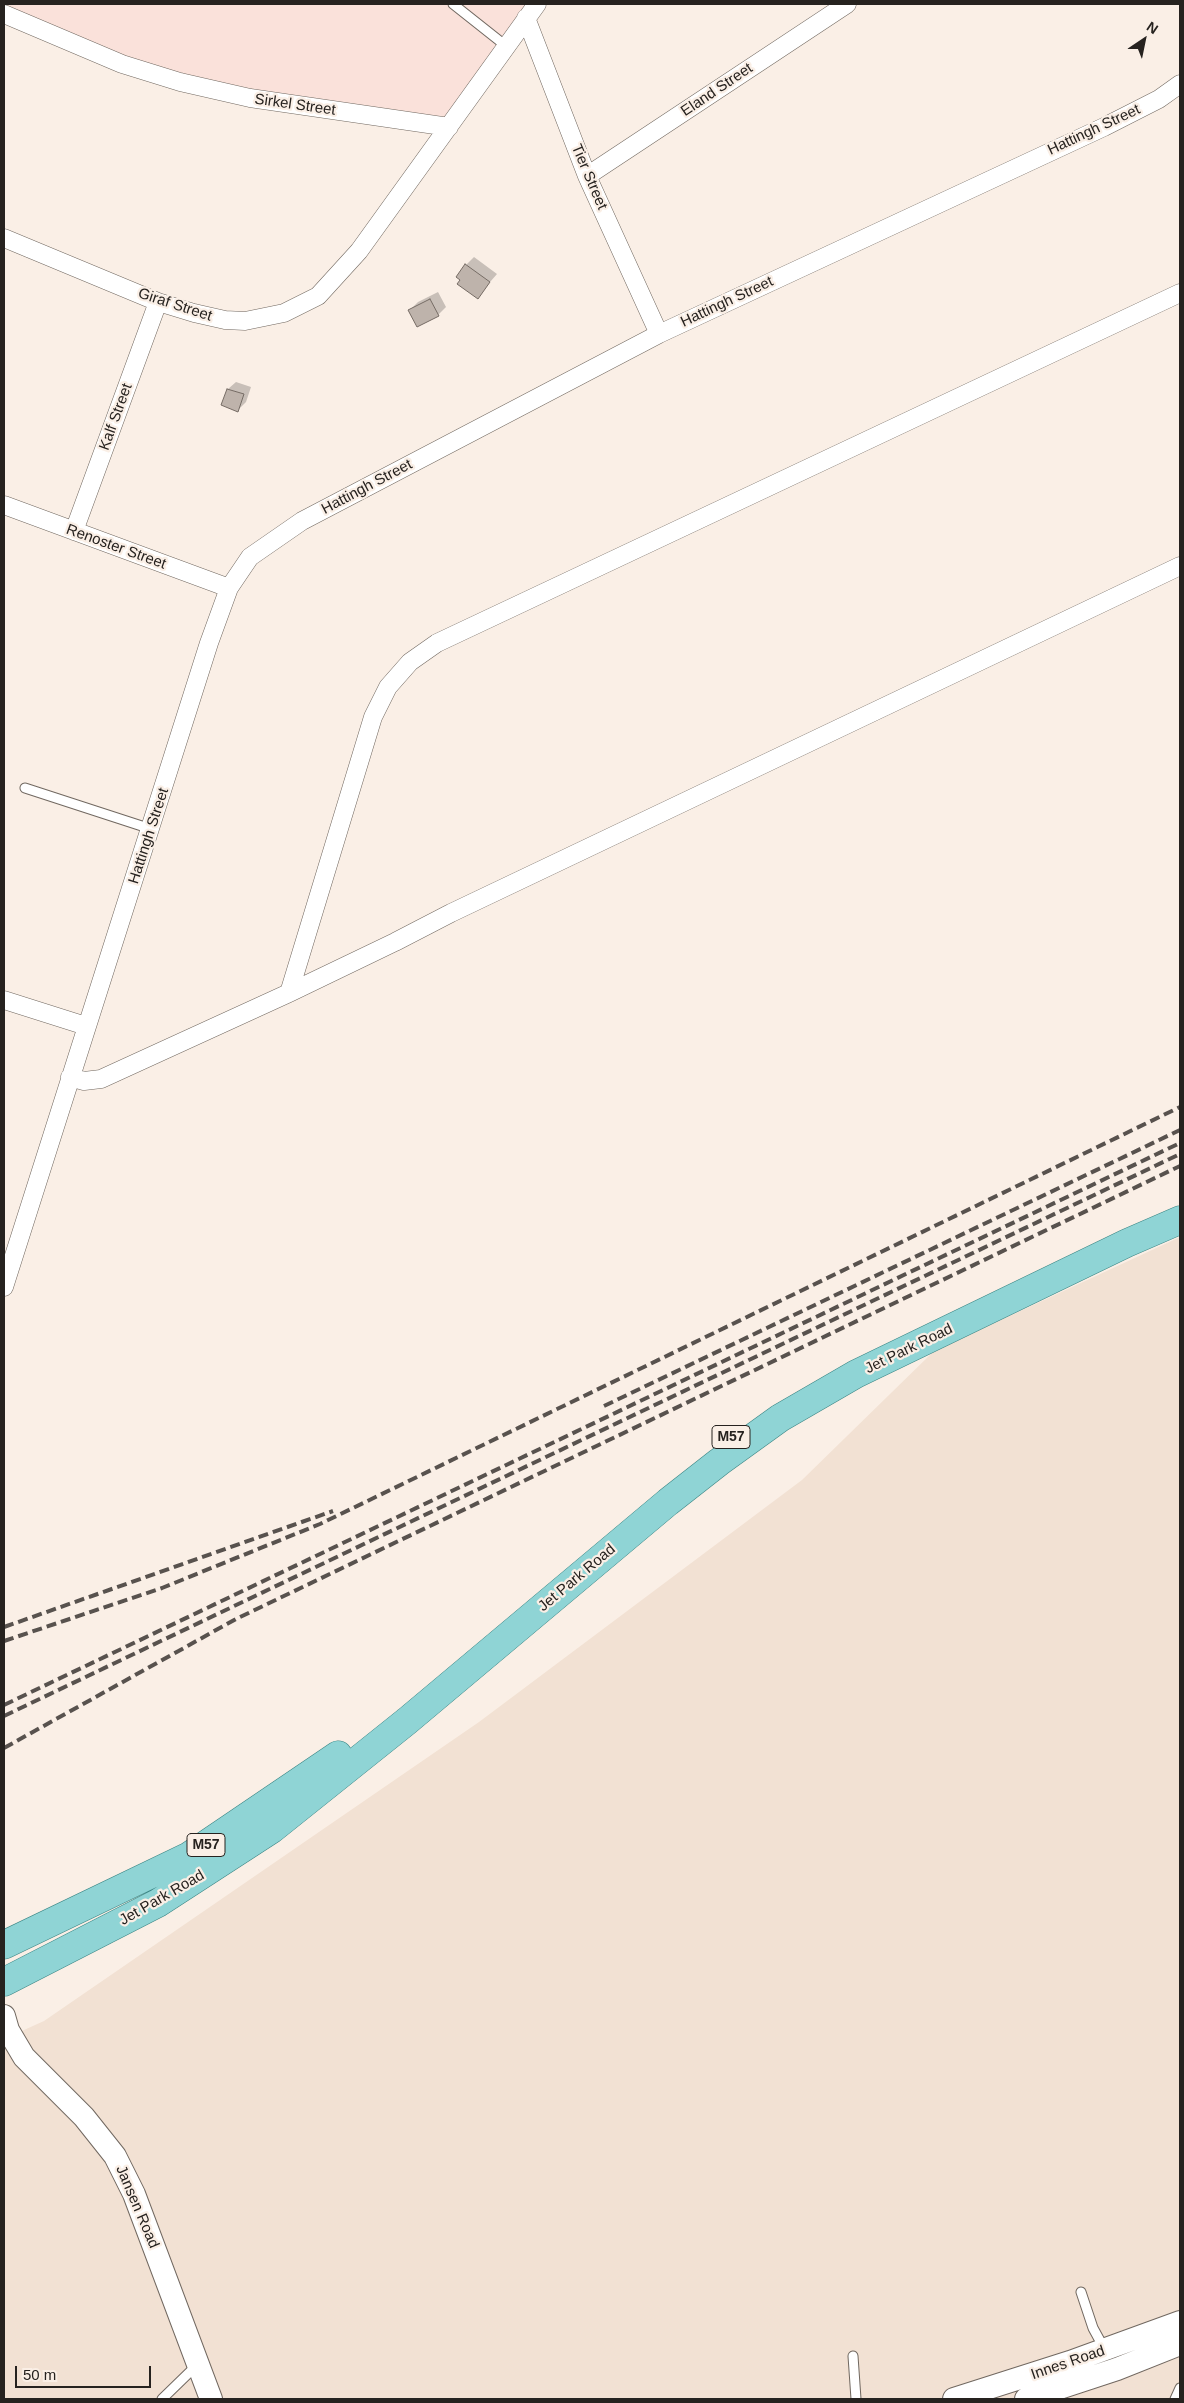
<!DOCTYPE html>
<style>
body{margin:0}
#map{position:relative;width:1184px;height:2403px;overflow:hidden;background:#faefe6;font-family:Arial,sans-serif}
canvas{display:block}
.frame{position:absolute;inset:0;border:5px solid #26221f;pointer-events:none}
.north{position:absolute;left:1119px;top:15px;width:50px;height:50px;-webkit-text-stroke:4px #faefe6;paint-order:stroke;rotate:34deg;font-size:14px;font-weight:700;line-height:20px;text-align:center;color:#26221f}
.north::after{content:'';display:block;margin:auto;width:18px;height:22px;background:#26221f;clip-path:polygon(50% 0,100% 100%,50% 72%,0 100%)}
.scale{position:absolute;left:15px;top:2366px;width:136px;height:22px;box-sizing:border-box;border:2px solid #26221f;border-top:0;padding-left:6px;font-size:15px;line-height:18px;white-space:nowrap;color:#26221f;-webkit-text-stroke:4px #faefe6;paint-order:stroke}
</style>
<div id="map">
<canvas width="1184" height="2403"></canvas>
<div class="frame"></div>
<div class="north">N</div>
<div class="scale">50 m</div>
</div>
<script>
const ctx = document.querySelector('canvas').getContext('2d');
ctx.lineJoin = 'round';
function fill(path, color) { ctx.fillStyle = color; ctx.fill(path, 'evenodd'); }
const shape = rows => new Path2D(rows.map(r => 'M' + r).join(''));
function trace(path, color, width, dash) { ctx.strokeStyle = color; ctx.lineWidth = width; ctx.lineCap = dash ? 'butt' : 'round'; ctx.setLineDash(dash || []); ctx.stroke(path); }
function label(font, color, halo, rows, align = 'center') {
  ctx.font = font + ' Arial,sans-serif'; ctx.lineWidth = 4.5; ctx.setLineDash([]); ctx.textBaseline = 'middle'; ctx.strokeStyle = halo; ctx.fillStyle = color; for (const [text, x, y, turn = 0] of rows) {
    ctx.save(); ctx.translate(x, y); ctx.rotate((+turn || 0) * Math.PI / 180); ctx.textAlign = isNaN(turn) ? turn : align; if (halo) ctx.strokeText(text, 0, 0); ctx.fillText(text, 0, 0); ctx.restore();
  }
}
fill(shape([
 [1180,1237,1180,2399,4,2399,4,2039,44,2021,479,1722,802,1480,934,1351]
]), '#f2e1d3');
fill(shape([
 [4,4,540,4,449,127,122,64,4,14]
]), '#fae1da');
fill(shape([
 [474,257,497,274,477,297,466,265],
 [438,292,446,307,438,315,410,310,418,302],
 [236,382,251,387,246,402,238,410,228,389]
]), '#0003');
const building = shape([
 [465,264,490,282,478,299,457,284,460,280,456,277,465,264],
 [430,299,439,316,417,327,408,310,430,299],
 [227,389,244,394,238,412,221,405,227,389]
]);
fill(building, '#beb3ab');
trace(building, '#756b64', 1);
const service = shape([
 [453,4,506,46],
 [25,788,151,829],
 [1081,2292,1093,2328,1105,2350],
 [853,2356,856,2399],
 [162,2399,196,2366],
 [1175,2399,1180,2388]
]);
const minor = shape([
 [4,14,122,64,180,82,250,98,449,127],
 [526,18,587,176,659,334],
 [587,176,847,4],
 [4,238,158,302,194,313,225,320,245,321,284,313,318,296,359,251,537,4],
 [4,505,229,588],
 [74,531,158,302],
 [289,993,373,717,388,687,410,662,437,643,1180,293],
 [4,1000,86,1026],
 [70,1077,84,1081,101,1079,289,993,395,942,451,913,1180,566],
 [4,1287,209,643,229,588,250,557,302,521,659,334,1104,127,1159,99,1180,84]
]);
const tertiary = shape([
 [4,2016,8,2030,24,2057,84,2117,115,2156,134,2194,211,2399],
 [954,2399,1070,2362,1180,2322],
 [1026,2399,1117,2369,1180,2344]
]);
const primary = shape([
 [4,1945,189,1856,338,1755],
 [4,1982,158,1903,272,1829,407,1721,668,1502,719,1462,780,1418,856,1374,1127,1243,1180,1220]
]);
trace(service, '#716860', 11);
trace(minor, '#716860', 19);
trace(tertiary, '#716860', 24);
trace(primary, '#3a8483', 29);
trace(service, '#fff', 9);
trace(minor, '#fff', 18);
trace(tertiary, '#fff', 22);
trace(primary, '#8fd4d5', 28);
trace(shape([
 [604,1406,1180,1130],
 [4,1627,333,1511],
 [4,1641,162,1588,320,1524,1180,1107],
 [4,1705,1180,1143],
 [4,1716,1180,1154],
 [4,1748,236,1619,1180,1166]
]), '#58524e', 4, [10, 5]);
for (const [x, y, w] of [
 [731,1437,38],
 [206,1845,38]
]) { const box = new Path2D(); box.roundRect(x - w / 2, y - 11.5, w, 23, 4); ctx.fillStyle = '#faefe6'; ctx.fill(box); trace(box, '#26221f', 1); }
label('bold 14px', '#26221f', null, [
 ["M57",731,1437],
 ["M57",206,1845]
]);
label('15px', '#26221f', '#faefe6', [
 ["Eland Street",717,90,-34],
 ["Sirkel Street",295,105,8],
 ["Hattingh Street",1094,130,-25],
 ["Tier Street",589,177,67],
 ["Hattingh Street",727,302,-25],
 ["Giraf Street",175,305,18],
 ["Kalf Street",116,417,-70],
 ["Hattingh Street",367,487,-28],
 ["Renoster Street",116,547,20],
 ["Hattingh Street",149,836,-72],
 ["Jet Park Road",909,1349,-26],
 ["Jet Park Road",577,1578,-40],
 ["Jet Park Road",162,1898,-30],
 ["Jansen Road",137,2207,67],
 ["Innes Road",1068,2363,-19]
]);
</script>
